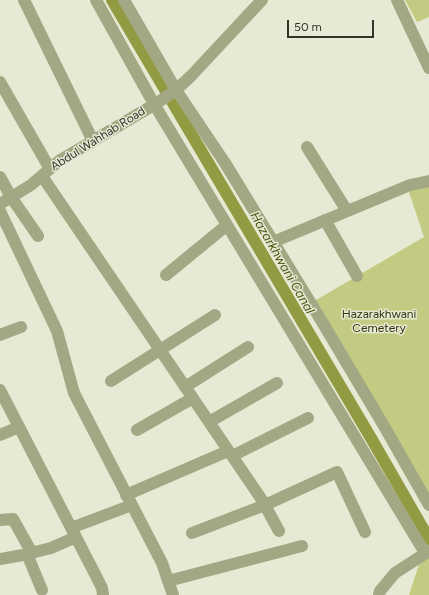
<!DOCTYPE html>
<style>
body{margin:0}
#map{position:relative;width:429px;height:595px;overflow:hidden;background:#e6e9d3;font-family:Figtree,sans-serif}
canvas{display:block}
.scale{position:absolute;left:287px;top:20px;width:87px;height:18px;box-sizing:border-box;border:2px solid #32332b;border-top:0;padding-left:5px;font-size:12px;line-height:14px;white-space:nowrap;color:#32332b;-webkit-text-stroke:3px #e6e9d3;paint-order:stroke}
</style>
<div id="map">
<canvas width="429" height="595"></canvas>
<div class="scale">50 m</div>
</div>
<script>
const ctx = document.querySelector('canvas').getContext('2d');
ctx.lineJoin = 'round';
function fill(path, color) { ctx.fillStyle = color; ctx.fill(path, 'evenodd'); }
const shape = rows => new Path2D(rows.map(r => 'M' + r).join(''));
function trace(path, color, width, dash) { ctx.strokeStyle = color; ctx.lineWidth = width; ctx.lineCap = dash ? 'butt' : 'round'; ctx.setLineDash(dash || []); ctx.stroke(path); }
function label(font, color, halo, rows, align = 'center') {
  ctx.font = font + ' Figtree,sans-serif'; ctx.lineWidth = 3; ctx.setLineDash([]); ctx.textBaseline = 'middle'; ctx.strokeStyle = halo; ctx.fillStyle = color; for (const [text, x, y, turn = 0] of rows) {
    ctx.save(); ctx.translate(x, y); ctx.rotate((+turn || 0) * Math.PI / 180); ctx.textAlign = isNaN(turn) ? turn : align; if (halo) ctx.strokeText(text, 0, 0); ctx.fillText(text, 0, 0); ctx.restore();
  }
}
fill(shape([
 [405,0,429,0,429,17,417,22],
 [429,184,429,506,311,303,424,237,408,189],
 [429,551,429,595,409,595,422,555]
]), '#c3cb82');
trace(shape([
 [112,0,371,438,429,539]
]), '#939b42', 12);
trace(shape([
 [24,0,93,141],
 [96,0,154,104,425,553],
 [124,0,176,90,225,163,324,325,384,426,429,505],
 [397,0,429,68],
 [0,82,50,169],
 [307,147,347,211],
 [42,176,262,500,279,531],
 [0,177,11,197,38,236],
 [0,204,31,185,59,161,157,103,176,90,191,76,262,0],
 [0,211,57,331,74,393,162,563,173,595],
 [325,220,357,276],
 [273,242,410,185,429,181],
 [166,275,227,225],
 [0,335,21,327],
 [111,381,215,315],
 [185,387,248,347],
 [0,390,96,576,102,588,103,595],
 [209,422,277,383],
 [137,430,193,398],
 [0,435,19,427],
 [232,456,308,418],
 [126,495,228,451],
 [0,520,13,519,32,553],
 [71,528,132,505],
 [192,533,265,505,337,472,365,532],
 [27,554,42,590],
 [0,559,23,555,51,548,76,537],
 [168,581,302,546],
 [379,595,380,591,395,573,429,551]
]), '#a3a884', 12);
label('12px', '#32332b', '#e6e9d3', [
 ["Abdul Wahhab Road",98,139,-32]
]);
label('12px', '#32350f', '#e6e9d3', [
 ["Hazarakhwani",379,314],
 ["Cemetery",379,328]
]);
label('italic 13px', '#4f5412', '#e6e9d3', [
 ["Hazarkhwani Canal",282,263,60]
]);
</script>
